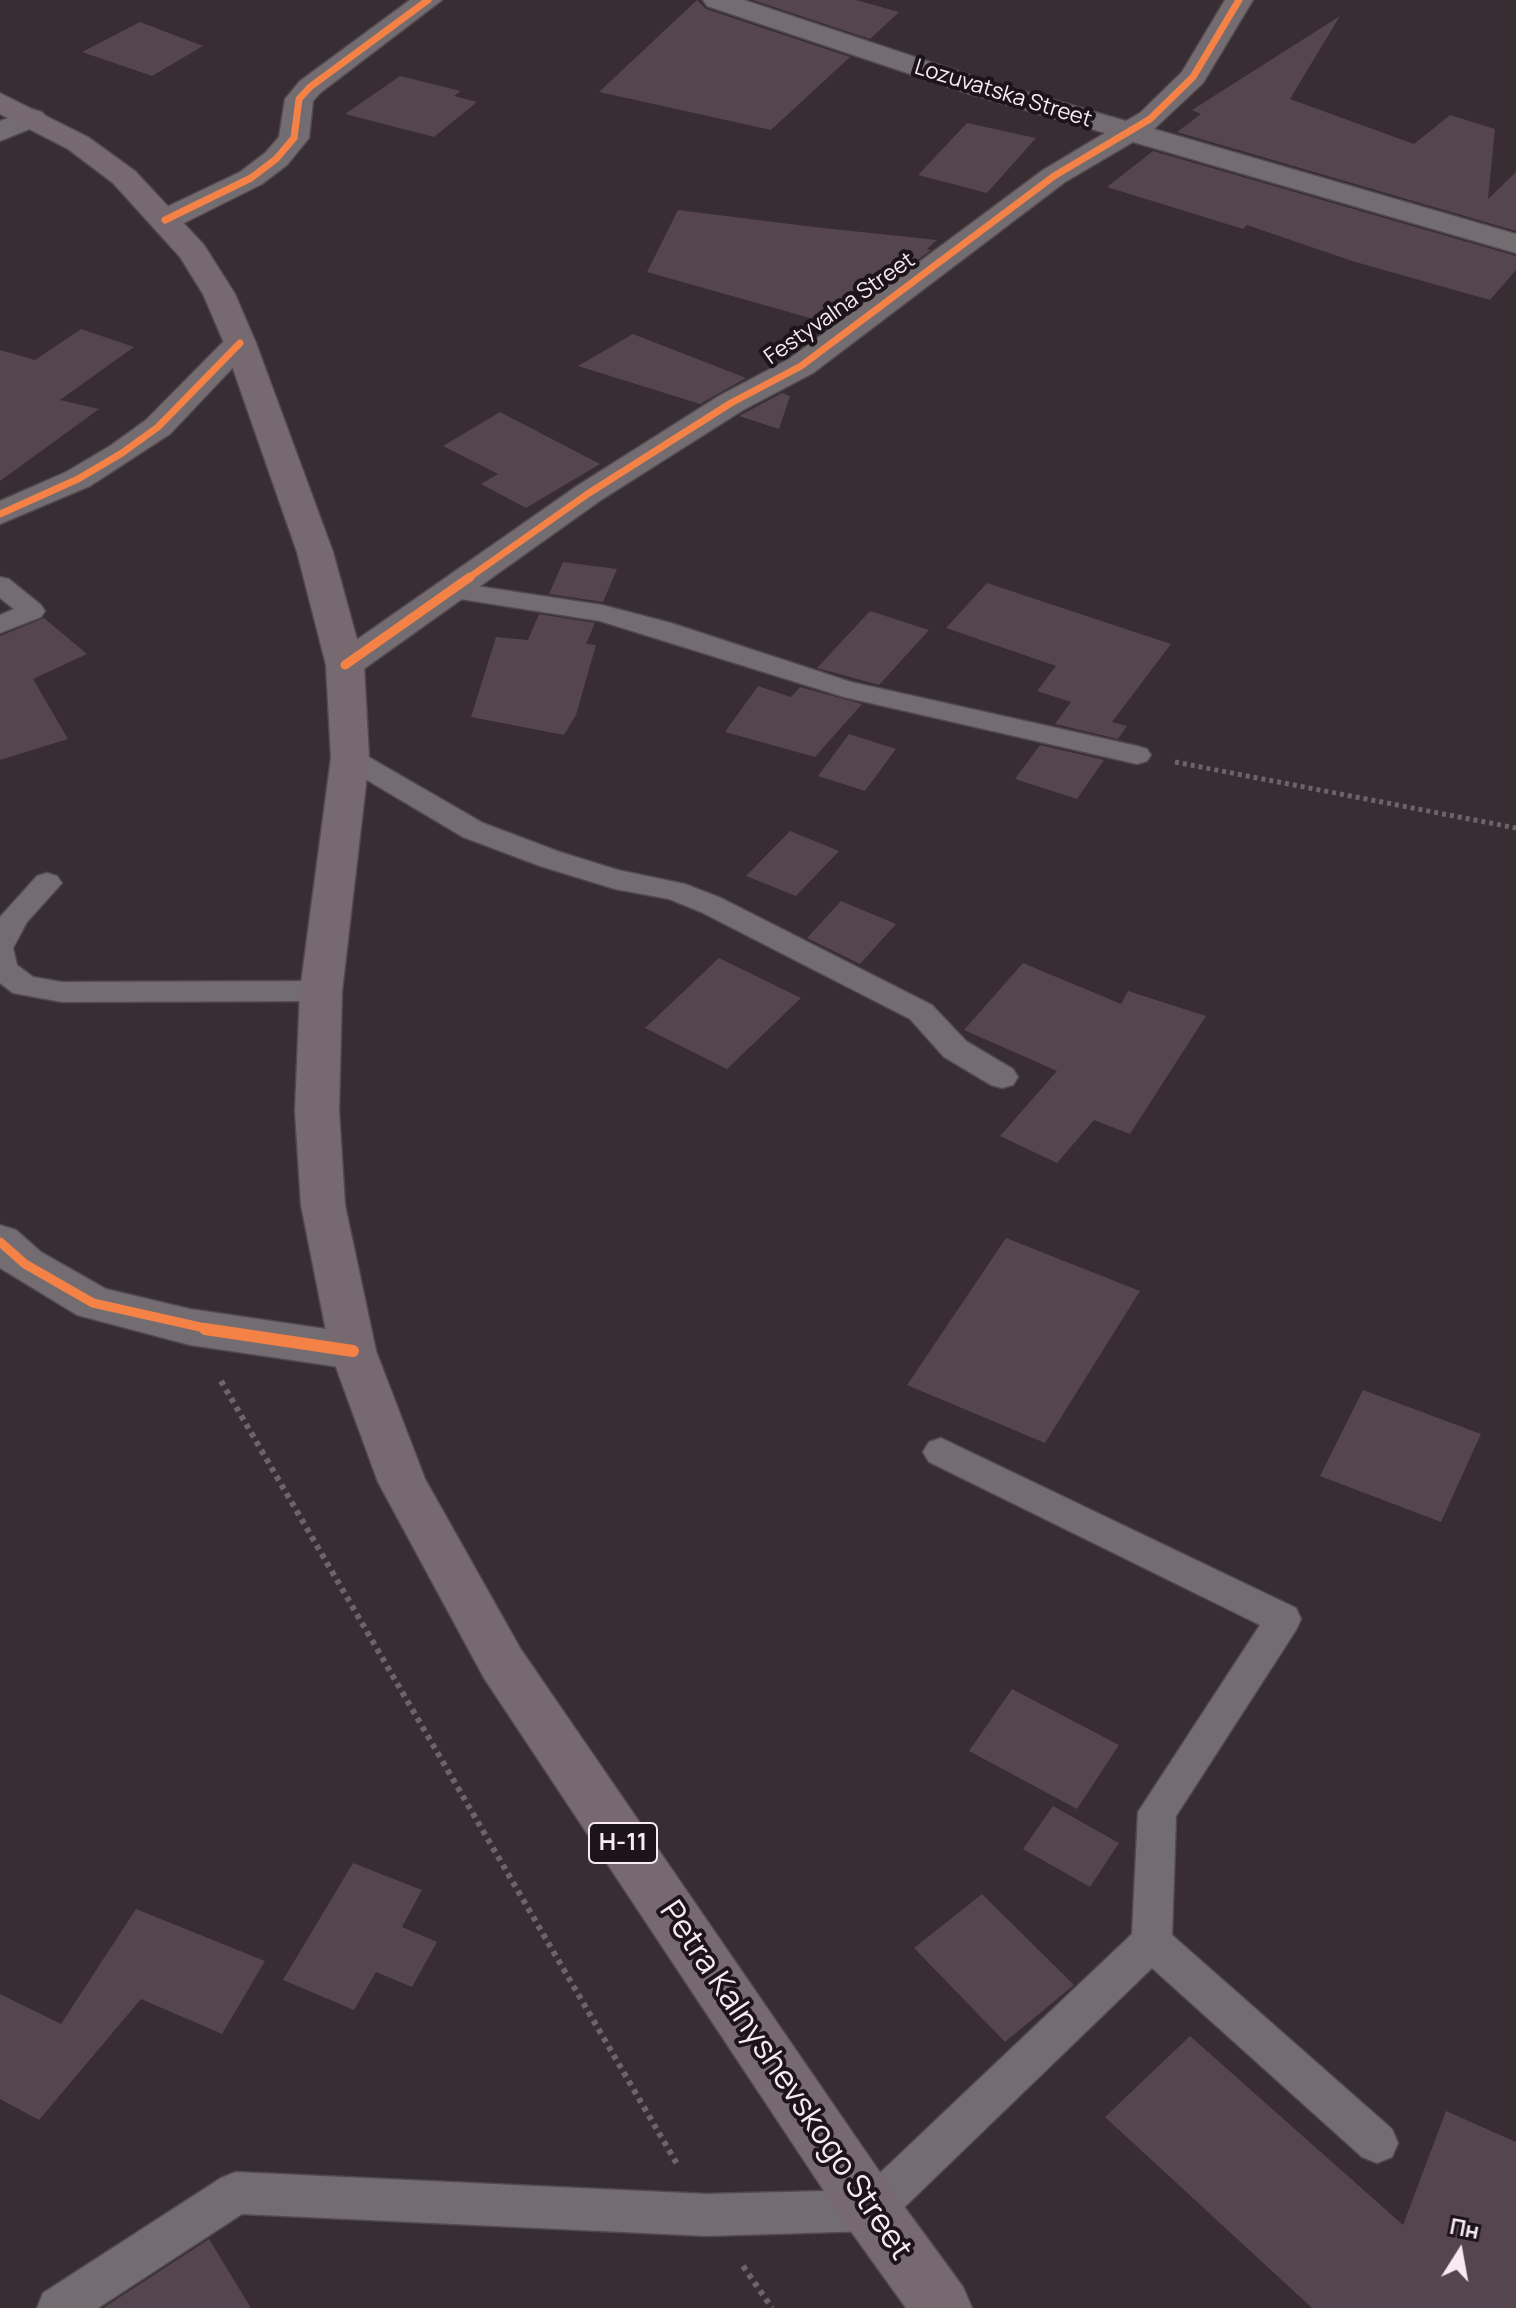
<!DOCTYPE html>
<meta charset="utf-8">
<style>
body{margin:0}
#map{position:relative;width:1516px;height:2308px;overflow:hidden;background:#372d32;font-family:Manrope,sans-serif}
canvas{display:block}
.north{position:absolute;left:1420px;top:2212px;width:80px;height:80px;-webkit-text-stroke:6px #1d1419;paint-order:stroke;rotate:11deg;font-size:22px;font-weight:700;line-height:32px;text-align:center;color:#f7eaf1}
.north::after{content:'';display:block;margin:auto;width:28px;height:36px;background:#f7eaf1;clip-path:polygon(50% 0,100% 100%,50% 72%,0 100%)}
</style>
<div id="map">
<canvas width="1516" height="2308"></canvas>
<div class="north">Пн</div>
</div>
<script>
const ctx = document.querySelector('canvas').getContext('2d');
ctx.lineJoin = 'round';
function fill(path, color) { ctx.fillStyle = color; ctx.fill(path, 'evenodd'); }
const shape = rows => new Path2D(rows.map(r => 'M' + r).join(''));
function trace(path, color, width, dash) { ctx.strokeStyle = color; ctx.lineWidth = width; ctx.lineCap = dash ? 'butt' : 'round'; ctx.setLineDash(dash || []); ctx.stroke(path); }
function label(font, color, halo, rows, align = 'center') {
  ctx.font = font + ' Manrope,sans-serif'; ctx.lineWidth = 8; ctx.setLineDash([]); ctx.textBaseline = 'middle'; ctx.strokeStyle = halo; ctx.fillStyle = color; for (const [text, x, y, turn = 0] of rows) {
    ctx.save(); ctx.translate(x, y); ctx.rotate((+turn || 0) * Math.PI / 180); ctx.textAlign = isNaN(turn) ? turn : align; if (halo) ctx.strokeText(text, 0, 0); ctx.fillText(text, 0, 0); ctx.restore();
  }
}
fill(shape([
 [697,0,706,9,850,57,771,130,599,92],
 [753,0,856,0,899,12,870,39],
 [1340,16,1290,99,1414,144,1450,115,1495,129,1488,199,1516,172,1516,231,1177,132,1201,114,1192,110],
 [140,22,203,46,152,76,82,52],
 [400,76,461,91,454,96,477,102,434,137,345,114],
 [967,123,1036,138,987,193,918,175],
 [1153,151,1516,256,1516,270,1490,300,1352,261,1247,225,1243,229,1107,187],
 [678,210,814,227,937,240,927,249,931,250,831,324,647,272],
 [81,329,134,347,60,400,99,409,0,481,0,350,35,360],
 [633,334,746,378,700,404,578,366],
 [782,393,790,396,779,429,739,416],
 [500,412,600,464,526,508,481,484,498,474,443,446],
 [563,562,617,569,603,602,549,594],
 [987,583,1171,644,1112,722,1127,726,1118,739,1055,724,1071,702,1037,691,1056,666,946,628],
 [870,611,929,630,879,685,817,668],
 [539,614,595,623,586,644,596,645,576,715,564,735,471,717,496,637,528,640],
 [44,618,87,654,33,679,68,739,0,760,0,636],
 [758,686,791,697,800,687,862,704,815,757,725,732],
 [849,734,896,749,865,791,818,776],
 [1040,745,1104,760,1077,799,1015,779],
 [790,831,839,851,796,896,746,876],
 [841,901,896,924,860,964,807,938],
 [719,958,801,998,727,1069,645,1028],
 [1023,963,1121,1004,1128,991,1206,1016,1130,1134,1094,1120,1057,1163,1000,1136,1057,1071,964,1030],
 [1006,1238,1140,1291,1045,1443,907,1385],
 [1363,1390,1481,1434,1441,1522,1320,1476],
 [1012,1689,1119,1745,1077,1809,969,1751],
 [1053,1806,1119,1843,1090,1887,1023,1849],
 [353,1863,422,1890,402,1927,437,1942,412,1987,376,1972,354,2010,283,1980],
 [982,1894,1074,1985,1005,2042,914,1948],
 [136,1909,265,1961,222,2034,141,1999,39,2120,0,2099,0,1994,61,2024],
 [1190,2036,1403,2225,1446,2111,1516,2142,1516,2308,1312,2308,1105,2117],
 [209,2239,251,2308,103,2308]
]), '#55454e');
const service = shape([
 [0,577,9,579,41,605,45,611,41,617,0,633,0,615,14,609,0,598,0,577],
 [450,582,602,605,671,623,851,682,1137,746,1147,749,1151,755,1147,761,1137,764,844,697,600,621,441,596,437,590,441,584,450,582],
 [350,749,360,752,483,823,560,852,618,870,685,884,721,898,932,1005,966,1041,1013,1069,1018,1077,1013,1085,1002,1088,991,1085,944,1057,910,1019,701,912,669,899,615,889,540,866,463,837,340,764,336,758,340,752,350,749],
 [47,873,57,876,62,883,27,922,13,948,17,965,33,977,62,982,321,981,332,984,336,991,332,998,321,1001,62,1002,13,993,0,983,0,917,37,876,47,873],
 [941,1438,1296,1608,1301,1619,1296,1630,1176,1816,1172,1935,1392,2129,1398,2143,1392,2157,1377,2163,1362,2157,1152,1968,886,2225,871,2231,707,2236,242,2214,98,2308,37,2308,43,2293,221,2178,236,2172,707,2194,862,2190,1132,1934,1138,1812,1260,1625,929,1462,923,1452,929,1442,941,1438]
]);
const minor = shape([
 [410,0,442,0,320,93,313,101,309,138,287,165,262,184,176,227,165,229,154,227,150,220,154,213,240,172,265,153,279,137,285,99,300,81,410,0],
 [703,0,744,0,984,80,1126,121,1140,113,1182,72,1225,0,1253,0,1203,83,1154,129,1516,234,1516,253,1133,142,1065,182,813,373,743,410,601,500,358,673,345,676,332,673,326,665,332,657,577,486,719,396,789,359,1043,170,1105,133,964,92,707,6,703,0],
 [32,109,42,112,47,118,42,124,0,141,0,121,32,109],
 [240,333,251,336,256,343,170,434,90,486,0,524,0,501,66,472,110,446,146,420,229,336,240,333],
 [0,1225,16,1230,41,1252,106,1289,190,1309,353,1333,370,1338,376,1351,370,1364,353,1369,190,1345,77,1315,0,1268,0,1225]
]);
const primary = shape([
 [0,93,88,137,135,171,204,245,235,294,256,343,333,552,364,665,369,758,342,991,339,1111,345,1205,376,1351,425,1479,520,1648,892,2190,963,2287,972,2308,906,2308,850,2230,484,1678,378,1482,330,1351,301,1205,295,1111,300,991,331,758,326,665,297,552,224,343,203,294,180,257,113,183,68,149,0,114,0,93]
]);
trace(service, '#51494e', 3);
trace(minor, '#51494e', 3);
trace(primary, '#51494e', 3);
trace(shape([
 [1175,762,1516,828]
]), '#6d6469', 5, [4, 4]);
trace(shape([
 [221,1381,677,2164],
 [743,2266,772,2308]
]), '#6d6469', 6, [5, 5]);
fill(service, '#736c70');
fill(minor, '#736c70');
fill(primary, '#766970');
trace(shape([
 [165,220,251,178,276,159,294,138,299,99,310,87,428,0],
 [0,514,78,479,122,453,158,427,240,343],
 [467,579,589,493,731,403,801,366,1054,176,1150,119,1193,77,1239,0]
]), '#f48246', 7);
trace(shape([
 [345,665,470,577],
 [0,1242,25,1264,93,1303,218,1331]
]), '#f48246', 9);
trace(shape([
 [205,1329,353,1351]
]), '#f48246', 12);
label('22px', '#f7eaf1', '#1d1419', [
 ["Lozuvatska Street",1003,94,17],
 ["Festyvalna Street",840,309,-35]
]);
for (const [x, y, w] of [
 [623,1843,68]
]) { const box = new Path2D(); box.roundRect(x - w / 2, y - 20, w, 40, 6); ctx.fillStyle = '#1d1419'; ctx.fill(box); trace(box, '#f7eaf1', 2); }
label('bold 24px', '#f7eaf1', null, [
 ["Н-11",623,1843]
]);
label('32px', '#f7eaf1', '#1d1419', [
 ["Petra Kalnyshevskogo Street",785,2081,56]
]);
</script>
